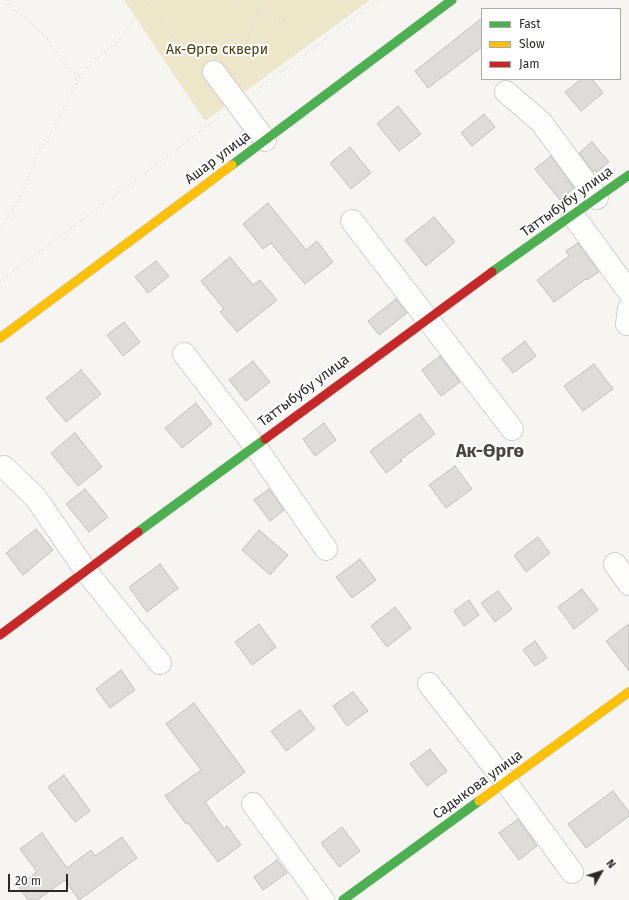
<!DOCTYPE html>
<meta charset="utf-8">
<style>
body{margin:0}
#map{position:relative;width:629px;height:900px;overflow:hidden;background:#f6f5f1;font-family:"Fira Sans",sans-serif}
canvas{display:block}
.legend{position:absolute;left:481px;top:8px;width:140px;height:72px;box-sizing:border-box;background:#fff;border:1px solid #aaaaa9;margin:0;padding:5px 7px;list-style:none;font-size:12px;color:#2a2a28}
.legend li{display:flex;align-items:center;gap:8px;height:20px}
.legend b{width:20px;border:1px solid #aaaaa9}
.north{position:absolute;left:581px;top:852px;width:40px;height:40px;-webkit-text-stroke:3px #fff;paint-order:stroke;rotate:51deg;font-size:11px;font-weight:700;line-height:16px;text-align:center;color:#2a2a28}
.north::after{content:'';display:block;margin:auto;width:14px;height:18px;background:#2a2a28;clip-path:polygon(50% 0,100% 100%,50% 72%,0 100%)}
.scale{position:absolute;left:8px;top:874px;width:60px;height:18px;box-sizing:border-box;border:2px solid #2a2a28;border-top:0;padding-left:5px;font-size:12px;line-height:14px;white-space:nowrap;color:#2a2a28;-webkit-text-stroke:3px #fff;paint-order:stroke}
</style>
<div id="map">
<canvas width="629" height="900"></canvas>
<ul class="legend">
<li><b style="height:5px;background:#4caf50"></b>Fast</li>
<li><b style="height:5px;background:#ffc107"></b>Slow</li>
<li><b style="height:5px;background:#c62828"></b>Jam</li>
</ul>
<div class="north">N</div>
<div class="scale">20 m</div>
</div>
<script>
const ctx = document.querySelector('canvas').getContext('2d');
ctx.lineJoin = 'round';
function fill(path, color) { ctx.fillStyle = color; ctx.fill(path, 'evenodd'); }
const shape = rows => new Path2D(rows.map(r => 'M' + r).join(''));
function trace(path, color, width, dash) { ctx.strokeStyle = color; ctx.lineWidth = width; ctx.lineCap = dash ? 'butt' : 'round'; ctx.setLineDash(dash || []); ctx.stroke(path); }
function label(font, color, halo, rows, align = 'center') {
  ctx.font = font + ' "Fira Sans",sans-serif'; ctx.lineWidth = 4; ctx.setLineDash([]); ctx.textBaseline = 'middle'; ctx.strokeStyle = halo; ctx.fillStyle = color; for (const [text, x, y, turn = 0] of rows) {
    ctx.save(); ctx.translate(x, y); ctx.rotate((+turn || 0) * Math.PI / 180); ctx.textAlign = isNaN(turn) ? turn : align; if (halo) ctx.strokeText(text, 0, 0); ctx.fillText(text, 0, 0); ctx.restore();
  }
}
fill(shape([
 [124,0,370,0,205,121]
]), '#ede6c8');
const building = shape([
 [482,18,482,47,428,88,415,71,482,18],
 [581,79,592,79,603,93,581,111,565,92,581,79],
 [398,106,421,134,399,151,377,124,398,106],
 [484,114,495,127,472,146,461,133,484,114],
 [592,142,609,162,597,172,596,170,593,172,579,153,592,142],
 [350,147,371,173,351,189,330,163,350,147],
 [551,156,574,188,560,200,535,169,551,156],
 [268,203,306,250,317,241,333,262,305,284,271,243,263,249,243,224,268,203],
 [434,217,455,242,426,266,405,240,434,217],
 [578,243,599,272,587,280,586,279,554,302,537,280,569,256,566,251,578,243],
 [230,257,253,285,260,280,277,300,237,332,220,312,224,309,201,281,230,257],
 [156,261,169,276,148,293,135,277,156,261],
 [396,299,407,313,379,335,368,321,396,299],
 [124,322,140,342,123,356,107,335,124,322],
 [525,341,536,356,513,373,502,359,525,341],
 [440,356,460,382,441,396,422,370,440,356],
 [253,361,270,382,246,401,229,380,253,361],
 [594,364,613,389,583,411,564,386,594,364],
 [81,370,101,394,66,422,46,398,81,370],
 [196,403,212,424,182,448,165,428,196,403],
 [420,414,435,434,400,460,402,461,386,473,370,451,420,414],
 [324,423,336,440,315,456,303,439,324,423],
 [75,433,102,467,78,486,51,453,75,433],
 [455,466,472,489,446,508,429,485,455,466],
 [85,489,108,517,89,532,66,504,85,489],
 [269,489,284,510,270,521,254,500,269,489],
 [36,529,53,550,23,575,6,553,36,529],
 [259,530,288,555,270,575,242,550,259,530],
 [538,537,550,553,526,572,514,555,538,537],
 [360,559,376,580,352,598,336,577,360,559],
 [160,564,178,588,147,612,129,587,160,564],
 [582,589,598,610,574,629,558,607,582,589],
 [498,591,512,609,495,622,481,603,498,591],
 [469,600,479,615,464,626,454,611,469,600],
 [395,607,411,628,387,647,371,626,395,607],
 [259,624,276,647,252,665,235,642,259,624],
 [629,624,629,671,606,641,629,624],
 [535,641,547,658,535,666,523,650,535,641],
 [121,670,135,690,110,708,96,689,121,670],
 [353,692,368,711,347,726,333,706,353,692],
 [194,703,245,772,205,802,224,829,227,826,241,845,218,862,188,823,186,824,165,796,201,770,166,724,194,703],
 [300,710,315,729,286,751,271,731,300,710],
 [430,749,447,771,427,786,410,764,430,749],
 [64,775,90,811,75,822,48,787,64,775],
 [613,791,629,812,629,816,586,848,568,824,613,791],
 [518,819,537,846,519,860,499,833,518,819],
 [342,827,360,851,339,867,321,843,342,827],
 [42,833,67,868,91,850,95,856,122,837,137,858,79,900,65,880,37,900,28,900,18,886,37,872,20,849,42,833],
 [277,860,287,873,263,890,254,877,277,860]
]);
fill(building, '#dddcd9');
trace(building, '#c1c0bd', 1);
const street = shape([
 [214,72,265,140],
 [506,92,541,122,597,198],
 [573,215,629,292],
 [352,221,512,429],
 [627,324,629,309],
 [184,354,255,446,326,549],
 [4,467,36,498,86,571,160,663],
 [615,564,629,584],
 [429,684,506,782,572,872],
 [253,804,323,900]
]);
const fast = shape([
 [232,165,452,0],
 [492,272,629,175],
 [138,532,265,439],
 [343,900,479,801]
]);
const slow = shape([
 [0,338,232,165],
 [479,801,629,692]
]);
const jam = shape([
 [265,439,492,272],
 [0,635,138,532]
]);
trace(street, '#d1d0ce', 24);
trace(fast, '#d1d0ce', 10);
trace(slow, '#d1d0ce', 10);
trace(jam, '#d1d0ce', 10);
trace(shape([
 [7,0,15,10,42,32,63,61,79,78],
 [146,0,195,65],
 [230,0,285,20],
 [244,50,263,0],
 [231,60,311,0],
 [254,92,377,0],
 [0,230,19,199,38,154,60,117,79,78,92,62,115,45,137,15],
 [0,281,221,116]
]), '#e0e0df', 2.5, [1, 3]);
trace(street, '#fefefd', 22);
trace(fast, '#4caf50', 9);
trace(slow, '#ffc107', 9);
trace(jam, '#c62828', 9);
label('14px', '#463c0e', '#fff', [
 ["Ак-Өргө сквери",217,50]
]);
label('14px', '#2a2a28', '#fff', [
 ["Ашар улица",218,158,-37],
 ["Таттыбубу улица",567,202,-36],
 ["Таттыбубу улица",304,391,-37],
 ["Садыкова улица",478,785,-36]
]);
label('bold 18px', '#474641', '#fff', [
 ["Ак-Өргө",490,452]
]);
</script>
